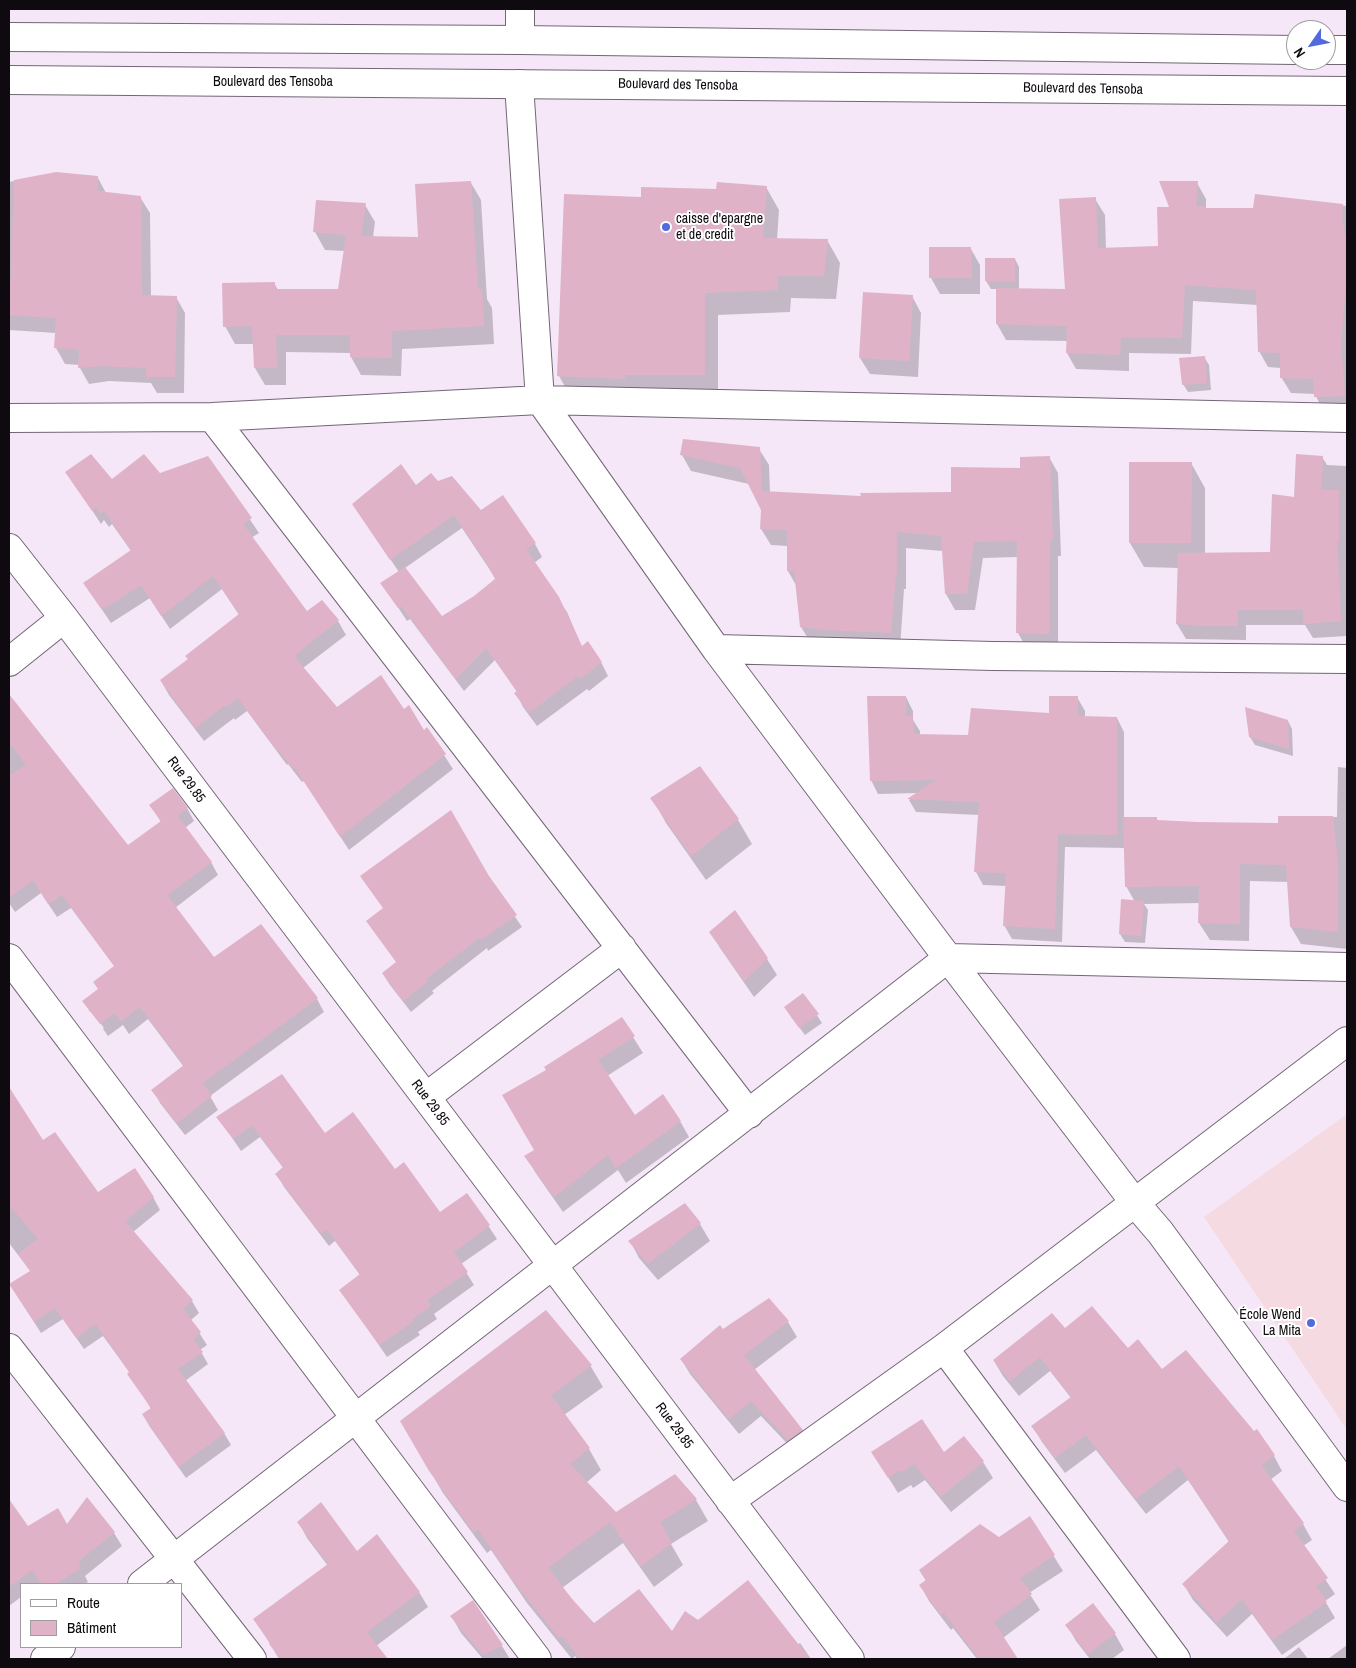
<!DOCTYPE html>
<meta charset="utf-8">
<style>
body{margin:0}
#map{position:relative;width:1356px;height:1668px;overflow:hidden;background:#f5e7f8;font-family:"Archivo Narrow",sans-serif}
canvas{display:block}
.frame{position:absolute;inset:0;border:10px solid #0f0a10;pointer-events:none}
.legend{position:absolute;left:20px;top:1583px;width:162px;height:65px;box-sizing:border-box;background:#fff;border:1px solid #9f9d9f;margin:0;padding:6px 9px;list-style:none;font-size:15px;color:#0f0a10}
.legend li{display:flex;align-items:center;gap:10px;height:25px}
.legend b{width:25px;border:1px solid #9f9d9f}
.north{position:absolute;left:1286px;top:20px;width:50px;height:50px;box-sizing:border-box;background:#fff;border:1px solid #9f9d9f;border-radius:50%;rotate:237deg;font-size:14px;font-weight:700;line-height:20px;text-align:center;color:#0f0a10}
.north::after{content:'';display:block;margin:auto;width:18px;height:22px;background:#536adf;clip-path:polygon(50% 0,100% 100%,50% 72%,0 100%)}
</style>
<div id="map">
<canvas width="1356" height="1668"></canvas>
<div class="frame"></div>
<ul class="legend">
<li><b style="height:6px;background:#fff"></b>Route</li>
<li><b style="height:14px;background:#e0b2c7"></b>Bâtiment</li>
</ul>
<div class="north">N</div>
</div>
<script>
const ctx = document.querySelector('canvas').getContext('2d');
ctx.lineJoin = 'round';
function fill(path, color) { ctx.fillStyle = color; ctx.fill(path, 'evenodd'); }
const shape = rows => new Path2D(rows.map(r => 'M' + r).join(''));
function trace(path, color, width, dash) { ctx.strokeStyle = color; ctx.lineWidth = width; ctx.lineCap = dash ? 'butt' : 'round'; ctx.setLineDash(dash || []); ctx.stroke(path); }
function label(font, color, halo, rows, align = 'center') {
  ctx.font = font + ' "Archivo Narrow",sans-serif'; ctx.lineWidth = 4; ctx.setLineDash([]); ctx.textBaseline = 'middle'; ctx.strokeStyle = halo; ctx.fillStyle = color; for (const [text, x, y, turn = 0] of rows) {
    ctx.save(); ctx.translate(x, y); ctx.rotate((+turn || 0) * Math.PI / 180); ctx.textAlign = isNaN(turn) ? turn : align; if (halo) ctx.strokeText(text, 0, 0); ctx.fillText(text, 0, 0); ctx.restore();
  }
}
fill(shape([
 [1347,1114,1347,1430,1204,1217]
]), '#f5dbe1');
fill(shape([
 [56,173,98,178,106,193,140,197,150,213,151,296,176,297,185,313,184,393,157,393,151,383,109,381,89,384,80,368,80,365,65,364,56,348,56,333,9,330,9,182],
 [471,183,481,200,487,299,492,308,494,344,402,349,401,376,361,375,351,357,351,353,286,352,286,385,265,385,255,368,254,344,235,344,225,326,274,283,278,290,339,290,345,251,325,250,315,232,365,205,375,222,373,237,420,239],
 [1197,183,1206,199,1206,208,1254,209,1256,196,1347,206,1347,412,1324,413,1315,394,1291,393,1281,377,1281,368,1268,367,1259,351,1258,305,1193,301,1191,354,1129,353,1129,371,1076,369,1067,353,1067,341,1006,340,997,324,997,289,991,289,986,281,1015,259,1019,267,1019,289,1067,290,1095,199,1105,215,1106,249,1159,247,1171,208],
 [766,187,779,210,777,240,827,240,840,263,836,299,791,298,790,312,718,315,718,397,572,399,559,376,566,195,642,199],
 [971,249,980,265,980,294,940,294,931,278],
 [912,296,921,313,918,377,870,374,860,358],
 [1204,357,1209,365,1211,390,1188,392,1183,384],
 [759,449,769,465,770,493,862,497,952,493,1022,469,1049,457,1058,473,1061,556,1058,556,1058,650,1027,649,1018,633,1018,557,983,558,975,610,955,610,946,594,943,551,906,548,906,589,904,589,900,649,811,643,801,627,797,587,788,571,788,546,771,545,761,529,762,510,749,484,691,471,682,455],
 [208,457,259,533,251,538,307,613,322,602,338,621,346,635,303,668,337,709,404,711,424,732,427,729,453,769,349,850,304,781,302,782,288,764,287,765,247,711,235,720,234,718,204,741,169,695,161,681,189,659,239,615,222,589,170,629,150,598,111,623,84,583,131,551,112,524,109,527,104,520,101,524,67,472,112,481,160,474],
 [1322,457,1327,465,1347,466,1347,575,1346,575,1347,636,1313,638,1305,625,1246,625,1246,640,1186,639,1177,624,1179,568,1144,567,1130,543,1191,463,1205,488,1205,554,1271,553,1295,498],
 [438,483,481,512,535,544,542,557,534,563,567,612,582,647,601,662,608,676,589,691,587,689,537,726,523,707,516,693,517,692,495,660,464,691,410,619,407,621,382,583,399,572,353,504,415,487],
 [462,528,496,579,475,597,442,618,405,568],
 [9,696,128,847,161,822,151,806,187,808,194,821,185,828,211,862,218,875,175,908,213,959,317,999,324,1012,210,1096,218,1110,185,1135,160,1103,153,1090,184,1067,148,1019,129,1034,123,1025,108,1036,103,1029,104,1028,92,1012,90,1012,84,1001,99,990,115,967,71,908,57,917,41,893,15,912,9,903,9,858,24,847,9,824],
 [906,697,913,711,913,720,920,731,920,735,969,737,1050,714,1077,697,1085,711,1085,718,1117,718,1124,732,1124,818,1158,822,1279,824,1280,817,1337,817,1338,767,1347,768,1347,949,1301,944,1291,927,1289,882,1250,881,1249,941,1210,940,1199,923,1200,903,1144,904,1148,910,1145,943,1125,942,1120,934,1135,902,1126,886,1125,848,1065,847,1062,942,1012,939,1004,925,1006,886,983,885,976,872,979,815,916,812,909,800,919,793,878,794,871,780],
 [1288,721,1292,729,1293,756,1255,745,1250,737],
 [652,798,738,820,752,844,706,880,666,823],
 [361,877,488,877,522,927,488,951,487,948,432,991,434,993,411,1012,390,985,383,974,397,963,368,921,384,909],
 [711,932,767,959,777,975,754,997,720,948],
 [803,994,822,1023,805,1035,790,1015],
 [621,1018,643,1053,607,1076,635,1117,680,1121,689,1137,626,1183,618,1170,563,1212,535,1172,526,1156,535,1150,548,1070],
 [9,1087,43,1142,98,1194,153,1197,160,1210,133,1232,192,1301,199,1313,191,1320,207,1345,200,1350,208,1364,185,1381,224,1433,231,1445,186,1478,150,1427,143,1415,151,1409,130,1373,103,1336,84,1349,63,1319,41,1333,18,1297,31,1272,9,1243],
 [218,1117,325,1134,395,1171,440,1213,467,1194,497,1239,461,1264,474,1285,434,1314,437,1319,418,1332,420,1335,387,1357,341,1290,360,1275,335,1241,329,1246,284,1187,277,1174,284,1169,260,1137,241,1151],
 [684,1204,700,1224,710,1241,658,1280,639,1258,630,1241],
 [788,1322,797,1337,754,1370,802,1430,811,1446,798,1455,761,1416,739,1434,690,1374,681,1359,723,1330],
 [1065,1330,1128,1349,1162,1370,1274,1456,1282,1471,1270,1480,1303,1524,1312,1540,1303,1546,1335,1594,1325,1601,1335,1618,1282,1655,1252,1614,1227,1637,1193,1600,1184,1585,1229,1542,1188,1480,1146,1514,1096,1450,1065,1473,1042,1442,1033,1427,1071,1398,1050,1371,1019,1396,1003,1376,994,1361],
 [590,1365,603,1387,564,1415,589,1449,601,1470,586,1483,616,1514,675,1475,696,1500,708,1521,671,1544,683,1565,654,1587,623,1543,562,1588,594,1625,672,1633,698,1622,797,1645,800,1643,811,1659,577,1659,575,1656,572,1659,527,1603,491,1550,487,1553,443,1493,401,1421],
 [944,1454,983,1462,993,1478,951,1512,925,1480,913,1488,911,1485,898,1493,883,1469],
 [9,1501,28,1527,67,1526,114,1533,122,1546,85,1576,88,1582,84,1584,41,1584,40,1583,38,1584,21,1584,21,1597,9,1606],
 [1030,1518,1063,1571,1029,1593,1040,1610,1003,1638,1017,1659,977,1659,953,1628,951,1630,929,1601,920,1585,926,1581,920,1571,999,1538],
 [299,1523,357,1553,419,1592,428,1607,376,1646,386,1659,279,1659,255,1619,328,1566,307,1538],
 [1093,1605,1115,1634,1124,1650,1112,1659,1090,1659,1076,1641,1067,1625],
 [452,1617,502,1646,510,1659,483,1659,461,1633],
 [1347,1645,1347,1659,1328,1659],
 [1299,1647,1308,1659,1284,1659]
]), '#0003');
fill(shape([
 [56,172,98,176,98,191,141,196,142,295,177,296,175,377,146,377,146,368,99,366,78,368,79,350,54,348,56,318,9,315,9,281,11,281,14,180],
 [471,181,478,289,482,289,484,326,392,331,392,358,350,357,350,335,276,335,277,368,254,368,252,326,223,327,222,283,275,282,275,289,338,289,346,235,357,236,313,232,316,200,366,203,361,236,418,237,415,184],
 [1159,181,1198,181,1196,206,1205,206,1206,208,1253,208,1255,194,1343,204,1342,218,1347,246,1347,269,1341,344,1345,396,1314,397,1313,379,1280,378,1280,353,1258,352,1256,290,1185,285,1182,338,1121,337,1120,355,1066,353,1067,326,996,324,996,288,1065,289,1059,199,1096,197,1098,248,1158,246,1157,207,1169,207],
 [717,182,767,186,763,238,828,239,824,276,778,276,778,290,705,293,705,375,625,375,625,379,557,376,564,194,641,197,641,187,716,189],
 [929,247,971,247,972,278,929,278],
 [985,258,1015,258,1015,282,985,281],
 [863,292,913,295,909,361,859,358],
 [1205,356,1207,383,1182,385,1179,358],
 [683,439,760,447,762,491,861,496,860,493,951,492,951,467,1020,468,1020,457,1050,456,1053,540,1050,540,1049,634,1016,633,1017,541,974,542,967,594,945,594,941,536,897,532,897,574,896,574,891,633,824,630,800,627,794,571,787,571,787,530,760,529,761,510,740,468,680,455],
 [91,454,112,479,144,454,160,473,208,456,252,518,243,524,307,611,322,600,339,620,294,656,337,707,381,675,404,709,409,705,424,730,427,727,446,754,340,837,295,768,293,769,279,751,278,752,238,698,226,707,225,705,195,728,160,680,188,659,185,656,239,614,213,576,161,616,141,585,102,610,83,583,131,550,104,511,100,514,96,507,92,511,65,472],
 [1296,454,1323,456,1321,490,1339,490,1339,541,1337,541,1341,621,1303,624,1303,610,1238,610,1238,626,1207,626,1176,624,1178,553,1270,552,1272,494,1294,497],
 [1129,462,1192,462,1191,543,1129,543],
 [401,464,416,485,431,473,438,481,452,476,481,510,503,495,536,543,526,549,559,597,582,646,588,641,602,662,580,679,578,676,529,713,514,693,517,691,486,648,456,679,401,606,398,608,380,583,405,567,442,616,474,596,495,579,484,559,454,515,390,560,352,504],
 [9,694,128,845,161,821,149,805,173,788,188,808,177,815,212,862,167,895,214,957,261,924,318,998,203,1083,212,1096,177,1123,151,1090,184,1065,140,1007,121,1021,114,1013,100,1024,82,1001,98,989,93,982,114,966,62,895,48,904,33,880,9,898,9,776,26,765,9,742],
 [867,696,906,696,906,716,913,716,914,734,968,735,971,708,1049,713,1049,696,1078,696,1078,716,1117,717,1117,835,1058,834,1055,929,1003,926,1006,873,974,872,979,802,907,799,936,780,870,781],
 [1245,707,1288,720,1289,749,1249,737],
 [700,766,739,819,691,856,650,798],
 [451,810,489,876,517,915,481,940,479,938,426,979,428,981,403,1001,382,973,396,962,366,921,383,908,360,876],
 [1278,816,1333,816,1338,866,1338,932,1290,927,1286,865,1240,864,1240,924,1198,923,1199,886,1125,887,1123,817,1157,817,1157,820,1197,822,1278,823],
 [1121,899,1144,901,1141,936,1119,934],
 [735,910,768,958,744,981,709,932],
 [803,993,819,1014,799,1028,784,1007],
 [622,1017,635,1036,598,1060,635,1115,663,1094,681,1121,616,1168,608,1155,554,1197,524,1156,534,1150,502,1095,546,1070,544,1067],
 [282,1074,325,1133,353,1112,395,1169,404,1162,440,1212,467,1193,490,1225,454,1252,468,1272,427,1300,431,1306,412,1319,414,1321,379,1345,339,1290,360,1274,327,1229,321,1234,275,1174,283,1167,252,1125,233,1139,216,1117],
 [9,1087,43,1140,55,1132,98,1192,135,1168,154,1197,125,1221,193,1300,183,1309,201,1332,193,1339,203,1352,178,1369,225,1433,178,1467,142,1414,151,1408,127,1374,129,1372,96,1324,76,1338,55,1308,34,1322,9,1284,30,1271,18,1254,38,1239,9,1205],
 [685,1203,701,1223,648,1264,628,1241],
 [769,1298,789,1321,744,1355,803,1430,788,1440,751,1401,729,1419,680,1359,720,1325,723,1329],
 [1092,1306,1128,1348,1138,1339,1162,1369,1186,1350,1254,1431,1257,1429,1275,1455,1261,1465,1304,1523,1294,1531,1328,1578,1316,1586,1327,1602,1272,1640,1242,1599,1217,1622,1182,1584,1229,1541,1179,1466,1136,1499,1086,1435,1055,1458,1031,1426,1071,1397,1040,1357,1010,1381,993,1360,1052,1313,1065,1328],
 [546,1310,592,1365,551,1395,590,1448,570,1464,616,1512,675,1474,697,1499,660,1522,672,1543,641,1566,610,1522,548,1568,573,1600,594,1623,639,1589,672,1631,685,1611,698,1620,748,1580,810,1659,580,1659,562,1636,559,1638,513,1581,478,1529,474,1533,429,1471,400,1421],
 [922,1419,944,1452,964,1436,984,1461,941,1497,914,1464,902,1472,900,1470,888,1478,871,1452],
 [87,1497,115,1532,78,1562,81,1568,55,1584,42,1584,32,1570,9,1587,9,1499,28,1526,58,1508,67,1524],
 [321,1502,357,1551,377,1534,420,1592,367,1632,388,1659,281,1659,269,1644,270,1643,253,1619,328,1564,297,1522],
 [1030,1516,1055,1555,1020,1578,1032,1594,994,1622,1018,1659,979,1659,944,1613,941,1615,919,1585,926,1580,919,1570,980,1524,999,1537],
 [473,1600,503,1645,483,1655,450,1616],
 [1093,1603,1116,1633,1088,1654,1065,1625]
]), '#e0b2c7');
const minor = shape([
 [520,40,520,9],
 [519,84,540,400,716,649,948,958,1135,1203,1160,1232,1347,1487],
 [212,417,749,1114],
 [9,418,212,417,540,400,1347,418],
 [9,548,64,618,850,1659],
 [716,649,993,656,1347,659],
 [9,662,64,618],
 [9,958,537,1659],
 [426,1097,622,948],
 [9,1348,252,1659],
 [944,1348,1176,1659],
 [730,1501,944,1348,1347,1041],
 [142,1584,948,958,1347,967],
 [45,1659,61,1647]
]);
const major = shape([
 [9,37,520,40,1296,50],
 [1326,50,1347,50],
 [9,80,1347,91]
]);
trace(minor, '#726675', 30);
trace(major, '#726675', 30);
trace(minor, '#fff', 28);
trace(major, '#fff', 28);
for (const [x, y, r, color] of [
 [666,227,5,"#536adf"],
 [1311,1323,5,"#536adf"]
]) { const dot = new Path2D(); dot.arc(x, y, r, 0, 2 * Math.PI); ctx.fillStyle = color; ctx.fill(dot); trace(dot, '#fff', 2); }
label('14px', '#0f0a10', '#fff', [
 ["Boulevard des Tensoba",273,82],
 ["Boulevard des Tensoba",678,85,1],
 ["Boulevard des Tensoba",1083,89,1],
 ["Rue 29.85",186,780,53],
 ["Rue 29.85",430,1103,53],
 ["Rue 29.85",674,1426,53]
]);
label('14px', '#0f0a10', '#fff', [
 ["caisse d'epargne",676,219],
 ["et de credit",676,235],
 ["École Wend",1301,1315,"right"],
 ["La Mita",1301,1331,"right"]
], 'left');
</script>
